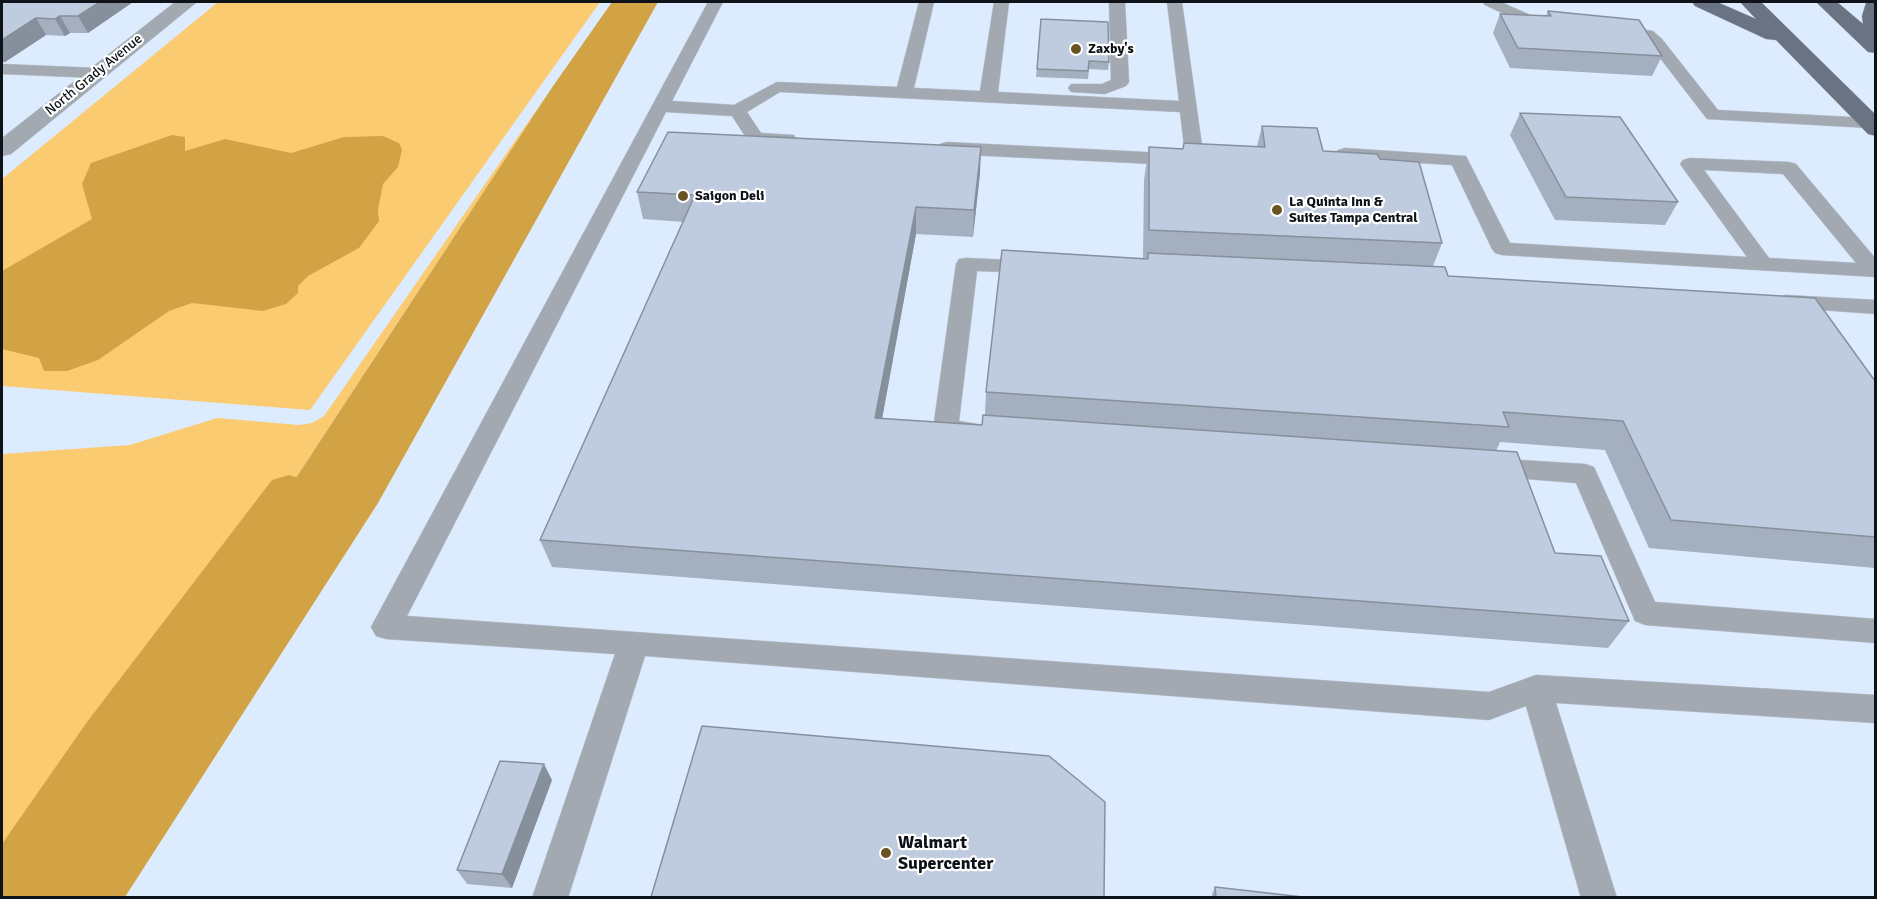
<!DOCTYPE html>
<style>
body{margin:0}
#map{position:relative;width:1877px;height:899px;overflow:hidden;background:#ddebfe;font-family:Signika,sans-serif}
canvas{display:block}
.frame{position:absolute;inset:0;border:3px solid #0e1219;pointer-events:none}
</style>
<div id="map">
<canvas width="1877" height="899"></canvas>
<div class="frame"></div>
</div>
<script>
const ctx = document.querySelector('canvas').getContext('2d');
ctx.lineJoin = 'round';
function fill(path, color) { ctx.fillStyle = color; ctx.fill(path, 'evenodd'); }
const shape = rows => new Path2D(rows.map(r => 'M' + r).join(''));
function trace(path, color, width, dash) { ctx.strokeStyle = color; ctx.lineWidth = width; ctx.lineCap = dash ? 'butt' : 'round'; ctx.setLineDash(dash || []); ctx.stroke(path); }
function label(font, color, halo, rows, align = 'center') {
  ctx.font = font + ' Signika,sans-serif'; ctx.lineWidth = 4.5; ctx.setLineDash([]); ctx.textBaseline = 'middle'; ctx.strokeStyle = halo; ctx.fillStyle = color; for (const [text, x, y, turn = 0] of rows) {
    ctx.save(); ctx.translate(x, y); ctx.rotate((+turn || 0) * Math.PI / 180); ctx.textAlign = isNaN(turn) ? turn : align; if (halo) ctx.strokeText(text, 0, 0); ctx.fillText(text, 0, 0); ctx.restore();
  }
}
fill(shape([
 [218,2,600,2,310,410,2,386,2,179],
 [551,89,290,487,13,897,2,898,2,454,130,445,217,418,299,425,312,423,324,416]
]), '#fbcb71');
fill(shape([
 [612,2,658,2,378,503,125,897,13,897,290,487,551,89],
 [172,135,185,137,185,151,225,139,291,153,344,137,383,136,399,143,402,150,398,167,383,184,378,210,379,221,359,248,308,276,298,286,298,293,286,304,263,311,192,303,169,311,98,360,67,371,44,371,39,358,2,349,2,271,92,219,82,184,91,163]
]), '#d2a345');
fill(shape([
 [289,475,306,480,313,493,306,506,129,760,41,898,2,898,2,844,87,722,272,480,289,475]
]), '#d2a345');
const lane = shape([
 [708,2,723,2,672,101,734,105,777,82,897,87,919,2,934,2,914,88,980,91,994,2,1009,2,998,92,1179,101,1167,2,1182,2,1204,160,1202,164,1195,166,947,154,940,152,938,148,940,144,947,142,1185,154,1180,112,780,92,747,112,761,133,794,135,796,139,794,143,787,145,749,142,732,116,666,112,407,616,1489,692,1536,675,1876,695,1876,723,1556,703,1617,898,1581,898,1526,706,1489,720,645,656,568,898,532,898,615,654,386,639,376,636,371,627,708,2],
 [1109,2,1125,2,1129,82,1126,86,1105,94,1071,92,1068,88,1071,84,1102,84,1111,80,1109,2],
 [1482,2,1501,2,1537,18,1554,21,1556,24,1548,29,1527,25,1485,5,1482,2],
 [1617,26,1653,31,1662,39,1718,110,1869,118,1875,119,1876,127,1869,128,1707,119,1650,45,1642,38,1611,34,1609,31,1611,28,1617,26],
 [2,64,97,68,103,69,106,73,103,77,97,78,2,74,2,64],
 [1345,148,1466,156,1510,243,1747,257,1680,164,1683,160,1690,158,1789,162,1796,164,1876,259,1876,277,1502,255,1495,253,1492,249,1452,165,1338,158,1336,154,1338,150,1345,148],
 [1704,170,1783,174,1856,263,1769,258,1704,170],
 [967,258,1033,261,1041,262,1044,267,1041,272,1033,273,977,271,959,421,983,425,987,431,983,437,974,440,946,438,937,435,933,429,956,264,959,259,967,258],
 [1786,295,1876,300,1876,314,1778,307,1775,302,1778,297,1786,295],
 [1489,458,1585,464,1594,467,1655,602,1876,619,1876,643,1645,625,1635,621,1576,483,1489,476,1480,474,1476,467,1480,460,1489,458]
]);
const street = shape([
 [175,2,197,2,11,154,2,156,2,138,175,2]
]);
const primary = shape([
 [1692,2,1717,2,1756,19,1740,2,1761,2,1876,115,1876,136,1868,134,1776,40,1766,39,1695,6,1692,2],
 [1816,2,1837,2,1863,24,1862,16,1866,3,1876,2,1876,53,1868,52,1816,2]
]);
trace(lane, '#bcc8d9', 1);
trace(street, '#bcc8d9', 1);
trace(primary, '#bcc8d9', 1);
fill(lane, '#a3a9b1');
fill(street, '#a3a9b1');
fill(primary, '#697382');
fill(shape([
 [2,2,133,2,88,33,70,33,65,36,46,35,5,62,2,62],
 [1548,11,1662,56,1652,76,1510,68,1493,33,1500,14,1546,16],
 [1041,19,1109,62,1108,70,1089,69,1088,79,1036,77],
 [1520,113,1678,202,1665,225,1555,220,1510,135],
 [1262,126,1323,151,1380,159,1442,243,1433,266,1448,276,1875,381,1875,568,1649,548,1605,450,1500,442,1496,451,1555,553,1629,621,1608,648,552,567,540,540,684,222,643,219,637,192,980,173,973,237,916,234,882,419,982,425,985,415,986,392,1143,259,1144,180,1149,147,1183,149,1257,146],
 [552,780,512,888,467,884,457,870],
 [1215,887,1303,897,1212,897,1212,894]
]), '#a4afc0');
fill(shape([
 [100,2,133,2,88,33,78,16],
 [60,16,70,33,65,36,55,19],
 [36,18,46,35,5,62,2,62,2,40],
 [981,147,980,173,973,237,974,210],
 [916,207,916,234,877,446,875,418],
 [544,764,552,780,512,888,502,874]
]), '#868f9c');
const building = shape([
 [2,2,100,2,78,16,60,16,55,19,36,18,2,40,2,2],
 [1548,11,1639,20,1662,56,1518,48,1500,14,1551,16,1548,11],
 [1041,19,1108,22,1109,62,1089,61,1088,71,1037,69,1041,19],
 [1520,113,1620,117,1678,202,1566,197,1520,113],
 [1262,126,1317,128,1323,151,1377,154,1380,159,1419,162,1442,243,1149,230,1149,147,1183,149,1184,143,1265,147,1262,126],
 [668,132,981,147,974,210,916,207,875,418,982,425,983,415,1517,452,1555,553,1601,556,1629,621,540,540,695,195,637,192,668,132],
 [1002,250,1148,259,1148,253,1445,267,1448,276,1815,298,1875,381,1875,537,1671,520,1623,421,1503,412,1509,427,986,392,1002,250],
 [702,726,1049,756,1105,802,1104,897,651,897,702,726],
 [500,761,544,764,502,874,457,870,500,761],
 [1215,887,1303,897,1216,897,1215,887]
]);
fill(building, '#bfccdf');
trace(building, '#868f9c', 1.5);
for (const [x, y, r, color] of [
 [1076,49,6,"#6b5223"],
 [683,196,6,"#6b5223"],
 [1277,210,6,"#6b5223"],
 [886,853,6,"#6b5223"]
]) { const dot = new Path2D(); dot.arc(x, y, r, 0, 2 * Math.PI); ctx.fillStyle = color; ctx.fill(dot); trace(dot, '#fff', 2); }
label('bold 14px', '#0e1219', '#fff', [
 ["Zaxby's",1088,49],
 ["Saigon Deli",695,196],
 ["La Quinta Inn &",1289,202],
 ["Suites Tampa Central",1289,218]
], 'left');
label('14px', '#0e1219', '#fff', [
 ["North Grady Avenue",94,75,-39]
]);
label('bold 18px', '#0e1219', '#fff', [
 ["Walmart",898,843],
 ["Supercenter",898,864]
], 'left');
</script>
